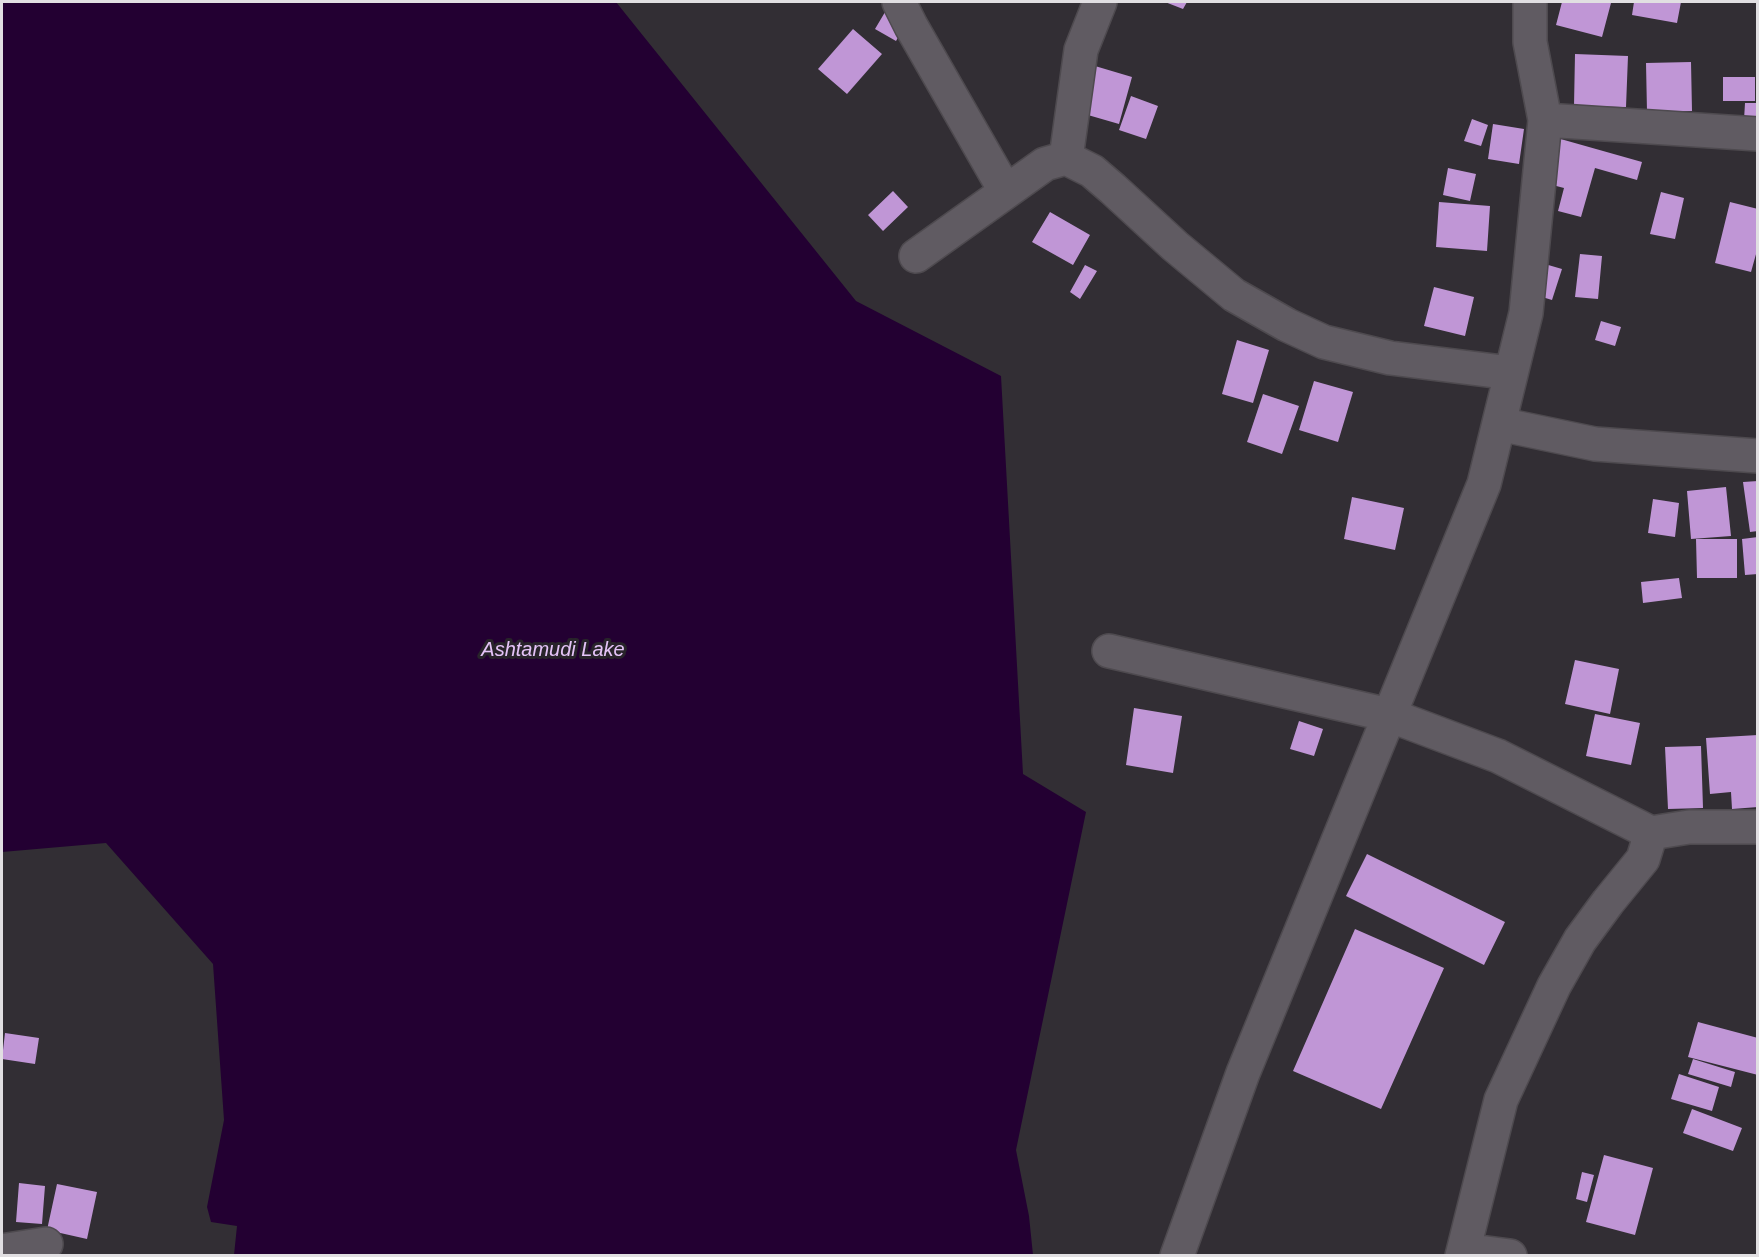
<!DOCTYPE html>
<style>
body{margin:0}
#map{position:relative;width:1759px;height:1257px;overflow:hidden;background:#322e34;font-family:Helvetica,sans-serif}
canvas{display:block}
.frame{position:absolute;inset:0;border:3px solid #e1dfe2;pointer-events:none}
</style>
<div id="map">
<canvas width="1759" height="1257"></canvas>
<div class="frame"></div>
</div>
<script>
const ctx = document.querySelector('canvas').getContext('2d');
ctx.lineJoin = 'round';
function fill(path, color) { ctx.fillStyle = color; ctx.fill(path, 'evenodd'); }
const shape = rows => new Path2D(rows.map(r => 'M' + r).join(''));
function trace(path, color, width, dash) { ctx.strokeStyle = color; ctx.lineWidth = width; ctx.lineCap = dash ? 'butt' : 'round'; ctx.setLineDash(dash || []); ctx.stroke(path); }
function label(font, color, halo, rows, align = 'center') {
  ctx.font = font + ' Helvetica,sans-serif'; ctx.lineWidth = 6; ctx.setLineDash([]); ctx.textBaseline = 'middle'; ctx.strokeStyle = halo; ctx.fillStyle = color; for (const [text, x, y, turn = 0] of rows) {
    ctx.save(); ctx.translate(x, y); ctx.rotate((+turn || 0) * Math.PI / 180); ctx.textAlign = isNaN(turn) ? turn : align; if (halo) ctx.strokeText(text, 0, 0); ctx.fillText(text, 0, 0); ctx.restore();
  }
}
fill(shape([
 [2,2,616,2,856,301,1001,376,1023,774,1086,812,1016,1150,1029,1216,1033,1255,234,1255,237,1226,211,1222,207,1207,224,1120,213,964,106,843,2,852]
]), '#230032');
fill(shape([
 [891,2,915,8,896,41,875,29],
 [1165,2,1187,2,1183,9],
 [1562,2,1606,2,1611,3,1602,37,1556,25],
 [1634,2,1681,2,1677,23,1632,15],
 [853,29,882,54,847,94,818,69],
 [1575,54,1628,56,1626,107,1574,106],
 [1691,62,1692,111,1647,112,1646,63],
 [1095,66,1132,77,1119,124,1081,113],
 [1723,77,1755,77,1755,101,1723,101],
 [1131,96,1158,106,1146,139,1119,130],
 [1745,103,1758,103,1758,120,1744,120],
 [1472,119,1488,125,1481,146,1464,141],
 [1493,124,1524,129,1519,164,1488,159],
 [1550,136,1642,162,1637,180,1595,168,1581,217,1558,211,1564,188,1537,181],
 [1448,168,1476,174,1470,201,1443,195],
 [893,191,908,207,883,231,868,215],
 [1661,192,1684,198,1675,239,1650,234],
 [1439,202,1490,206,1487,251,1436,247],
 [1730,202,1758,209,1758,247,1751,272,1715,263],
 [1050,212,1090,235,1073,265,1032,242],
 [1580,254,1602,256,1598,299,1575,297],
 [1538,262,1562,269,1552,300,1529,293],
 [1085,265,1097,271,1080,299,1070,292],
 [1434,287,1474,297,1465,336,1424,326],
 [1601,321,1621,327,1615,346,1595,340],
 [1237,340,1269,350,1253,403,1222,394],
 [1314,381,1353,392,1338,442,1299,430],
 [1263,394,1299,406,1282,454,1247,442],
 [1758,481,1758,531,1750,532,1743,482],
 [1726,487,1731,536,1691,539,1687,491],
 [1352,497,1404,508,1395,550,1344,539],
 [1653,499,1679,503,1675,537,1648,533],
 [1758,537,1758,574,1745,575,1742,539],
 [1696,539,1737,539,1737,578,1697,578],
 [1679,578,1682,598,1643,603,1641,582],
 [1575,660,1619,669,1610,714,1565,704],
 [1134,708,1182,716,1173,773,1126,765],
 [1595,714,1640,723,1631,765,1586,756],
 [1299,721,1323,729,1314,756,1290,749],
 [1758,735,1758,807,1732,809,1731,792,1710,794,1706,738],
 [1701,746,1703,808,1668,809,1665,747],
 [1367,854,1505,922,1484,965,1346,896],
 [1355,929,1444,968,1381,1109,1293,1071],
 [1698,1022,1758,1038,1758,1075,1688,1057],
 [5,1033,39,1038,35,1064,2,1059],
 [1693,1059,1735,1072,1731,1087,1688,1074],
 [1679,1074,1719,1087,1712,1111,1671,1099],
 [1692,1109,1742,1128,1733,1151,1683,1133],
 [1604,1155,1653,1168,1635,1235,1586,1222],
 [1582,1172,1594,1175,1587,1202,1576,1199],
 [19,1183,45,1186,42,1224,16,1222],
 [57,1184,97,1192,87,1239,47,1230]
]), '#c096d6');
const street = shape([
 [899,2,911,26,1006,192],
 [1545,120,1758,134],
 [1066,158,1081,50,1100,2],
 [916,256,1045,164,1066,158,1092,171,1113,189,1175,246,1234,295,1287,325,1324,342,1390,358,1511,373],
 [1499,424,1595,444,1758,456],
 [1109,651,1389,715,1498,756,1651,833,1689,827,1758,827],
 [1464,1250,1510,1256],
 [2,1251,46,1244],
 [1177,1256,1243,1073,1484,484,1526,313,1545,120,1530,42,1530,2],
 [1462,1256,1501,1100,1554,986,1580,940,1608,902,1643,859,1651,833]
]);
trace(street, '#4e4a4f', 36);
trace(street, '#605b62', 33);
label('italic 20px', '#e4c3f7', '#28242a', [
 ["Ashtamudi Lake",553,650]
]);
</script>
